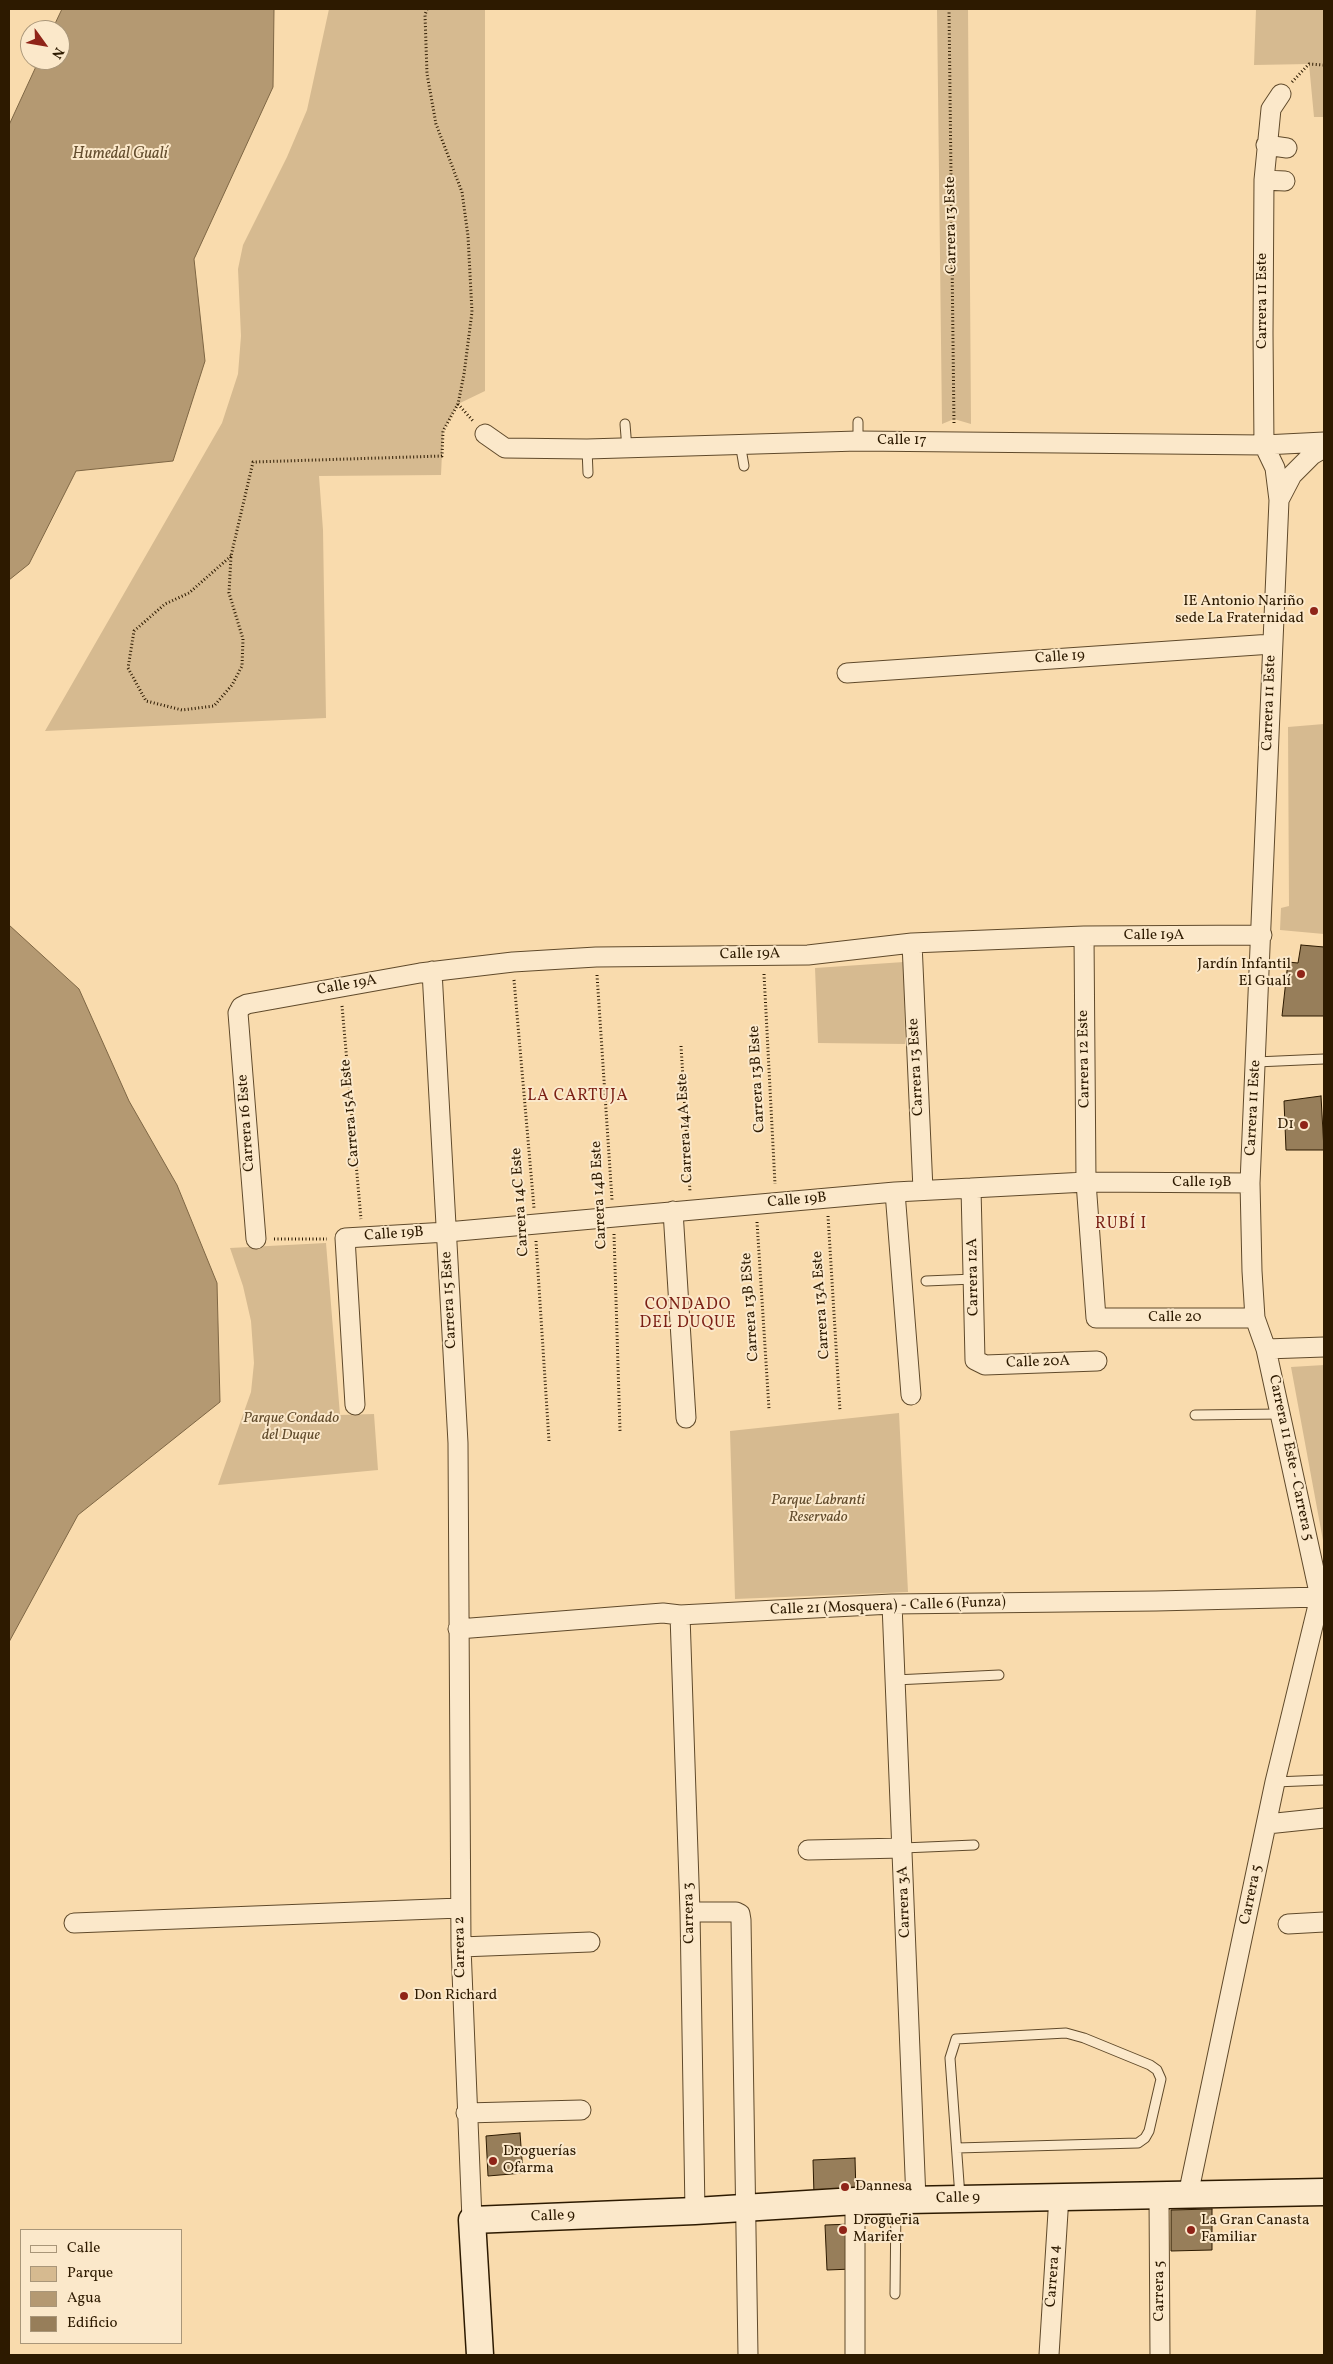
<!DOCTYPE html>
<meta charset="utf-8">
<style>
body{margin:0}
#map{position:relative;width:1333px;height:2364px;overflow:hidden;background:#f9dbad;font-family:Vollkorn,serif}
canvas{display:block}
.frame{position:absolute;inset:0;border:10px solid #2d1a00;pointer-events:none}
.legend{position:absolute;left:20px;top:2229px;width:162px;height:115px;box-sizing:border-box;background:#fbe8ca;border:1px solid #a99679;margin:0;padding:6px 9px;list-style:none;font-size:15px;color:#2d1a00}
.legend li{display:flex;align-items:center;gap:10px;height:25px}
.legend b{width:25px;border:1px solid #a99679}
.north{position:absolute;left:20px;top:20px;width:50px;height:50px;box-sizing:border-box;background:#fbe8ca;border:1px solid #a99679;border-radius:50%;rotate:122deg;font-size:14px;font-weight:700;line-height:20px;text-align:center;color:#2d1a00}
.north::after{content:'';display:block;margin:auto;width:18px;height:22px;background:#8f2418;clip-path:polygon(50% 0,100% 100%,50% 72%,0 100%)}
</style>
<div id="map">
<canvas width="1333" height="2364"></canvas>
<div class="frame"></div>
<ul class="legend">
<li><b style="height:6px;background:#fbe8ca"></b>Calle</li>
<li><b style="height:14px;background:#d6ba90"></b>Parque</li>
<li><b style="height:14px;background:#b49972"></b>Agua</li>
<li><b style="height:14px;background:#977e5a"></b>Edificio</li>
</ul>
<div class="north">N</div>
</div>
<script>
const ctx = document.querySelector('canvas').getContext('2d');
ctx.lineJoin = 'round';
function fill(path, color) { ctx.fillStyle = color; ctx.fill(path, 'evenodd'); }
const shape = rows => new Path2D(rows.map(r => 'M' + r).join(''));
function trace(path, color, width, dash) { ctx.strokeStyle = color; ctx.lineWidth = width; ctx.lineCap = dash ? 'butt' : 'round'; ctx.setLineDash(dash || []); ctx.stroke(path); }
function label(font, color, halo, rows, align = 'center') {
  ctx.font = font + ' Vollkorn,serif'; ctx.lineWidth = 4; ctx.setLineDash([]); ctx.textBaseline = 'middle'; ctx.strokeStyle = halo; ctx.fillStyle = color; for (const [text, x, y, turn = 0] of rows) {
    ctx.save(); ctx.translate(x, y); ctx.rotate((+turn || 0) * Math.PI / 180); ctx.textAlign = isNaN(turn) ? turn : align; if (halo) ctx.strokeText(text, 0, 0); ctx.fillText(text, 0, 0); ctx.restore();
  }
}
fill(shape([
 [329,9,485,9,485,391,458,404,443,431,441,475,319,476,323,530,326,718,45,731,222,423,238,374,241,336,238,269,243,245,287,157,307,110],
 [937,9,968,9,971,424,954,419,942,424],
 [1256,9,1324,9,1324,117,1314,117,1309,64,1254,65],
 [1324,724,1324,934,1280,930,1281,908,1289,906,1288,727],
 [904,962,905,1044,818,1043,815,968],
 [326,1243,340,1415,374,1414,378,1470,218,1485,251,1392,254,1363,251,1321,243,1286,230,1248],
 [1324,1365,1324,1546,1291,1367],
 [899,1413,908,1592,735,1599,730,1431]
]), '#d6ba90');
const water = shape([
 [62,9,274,9,273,87,194,259,205,361,173,461,76,471,29,564,9,580,9,125,39,60,60,60,60,30,52,30,62,9],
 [9,925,79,989,129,1101,177,1185,217,1283,220,1402,78,1515,9,1642,9,925]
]);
fill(water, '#b49972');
trace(water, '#7e6644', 1);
const building = shape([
 [1301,945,1324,947,1324,1016,1282,1016,1288,962,1298,963,1301,945],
 [1321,1096,1324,1150,1286,1150,1284,1101,1321,1096],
 [520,2133,523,2173,488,2176,486,2136,520,2133],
 [855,2158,856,2194,814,2195,813,2160,855,2158],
 [1212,2209,1212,2250,1171,2251,1171,2210,1212,2209],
 [852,2224,853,2269,827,2270,825,2225,852,2224]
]);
fill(building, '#977e5a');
trace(building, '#2d1a00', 1);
const service = shape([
 [625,424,627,449],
 [858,441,858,422],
 [740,443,744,466],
 [587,449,588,473],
 [1256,1062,1324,1059],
 [926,1281,974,1279],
 [1195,1415,1281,1414],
 [895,1680,999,1675],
 [1275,1782,1324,1780],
 [903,1848,974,1845],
 [957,2148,1138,2143,1145,2138,1149,2131,1161,2079,1157,2070,1150,2065,1084,2038,1066,2033,956,2039,950,2058,960,2197],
 [895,2294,896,2202]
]);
const minor = shape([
 [1266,145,1287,148],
 [1264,180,1285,181],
 [485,434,505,448,587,449,858,441,1264,445,1324,442],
 [1279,500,1292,475,1312,455,1324,448],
 [847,673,1272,644],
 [1084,936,1086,1182,1096,1318,1255,1318],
 [912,943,923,1190],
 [432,971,458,1443,461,1947,472,2220],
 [971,1188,975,1360,985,1365,1097,1361],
 [895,1192,911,1395],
 [673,1211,686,1418],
 [256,1239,238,1013,241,1007,247,1004,420,973,513,962,596,957,808,955,912,943,1084,936,1262,935],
 [1266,1349,1324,1347],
 [355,1405,345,1238,447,1232,895,1192,1086,1182,1250,1183],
 [892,1604,916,2200],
 [680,1615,690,1912,695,2211],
 [458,1629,663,1613,680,1615,892,1604,1156,1601,1320,1597],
 [1267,1824,1324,1818],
 [808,1850,903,1848],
 [690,1912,736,1912,740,1914,741,1920,748,2355],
 [74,1923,460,1908],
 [1288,1924,1324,1922],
 [461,1947,590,1942],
 [466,2113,581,2110],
 [1188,2195,1275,1782,1320,1597,1266,1349,1255,1318,1252,1271,1250,1183,1279,500,1275,468,1264,445,1263,333,1264,180,1271,109,1281,94],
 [1159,2196,1160,2355],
 [855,2355,855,2201],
 [1049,2355,1059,2196]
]);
const secondary = shape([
 [480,2355,472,2220,695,2211,855,2201,1324,2192]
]);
trace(service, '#604a2b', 11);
trace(minor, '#604a2b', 21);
trace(secondary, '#2d1a00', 29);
trace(shape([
 [427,9,425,15,427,74,436,124,462,192,468,236,472,312,464,374,458,404,474,422],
 [949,9,954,424],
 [1292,82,1309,64,1324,65],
 [231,556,189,593,165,604,134,631,128,668,146,701,182,710,214,706,232,685,242,666,243,639,229,593,231,556,253,462,442,456,443,431,458,404],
 [764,974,775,1184],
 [597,975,612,1200],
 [514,980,534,1208],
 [342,1006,361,1219],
 [681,1046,690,1192],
 [828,1216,840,1411],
 [757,1222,769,1409],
 [614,1234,620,1431],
 [274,1239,327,1239],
 [536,1241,549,1441]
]), '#2d1a00', 3, [1, 2.5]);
trace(service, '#fbe8ca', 9);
trace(minor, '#fbe8ca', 19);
trace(secondary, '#fbe8ca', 26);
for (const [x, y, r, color] of [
 [1314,611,5,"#8f2418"],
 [1301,974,5,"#8f2418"],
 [1304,1125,5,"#8f2418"],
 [404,1996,5,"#8f2418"],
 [493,2161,5,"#8f2418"],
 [845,2187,5,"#8f2418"],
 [843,2230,5,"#8f2418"],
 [1191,2230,5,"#8f2418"]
]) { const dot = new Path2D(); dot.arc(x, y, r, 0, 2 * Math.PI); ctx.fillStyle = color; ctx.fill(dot); trace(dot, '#fbe8ca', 2); }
label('15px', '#2d1a00', '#fbe8ca', [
 ["Carrera 13 Este",952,225,-91],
 ["Carrera 11 Este",1263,301,-90],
 ["Calle 17",902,441],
 ["Calle 19",1060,658,-4],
 ["Carrera 11 Este",1270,703,-88],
 ["Calle 19A",1154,936],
 ["Calle 19A",750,955,-1],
 ["Calle 19A",347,986,-10],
 ["Carrera 12 Este",1085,1059,-91],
 ["Carrera 13 Este",917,1067,-93],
 ["Carrera 13B Este",758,1079,-93],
 ["Carrera 11 Este",1254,1108,-87],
 ["Carrera 15A Este",351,1113,-95],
 ["Carrera 16 Este",247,1123,-94],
 ["Carrera 14A Este",686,1128,-93],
 ["Calle 19B",1202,1183],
 ["Carrera 14B Este",600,1195,-93],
 ["Calle 19B",797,1201,-5],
 ["Carrera 14C Este",521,1202,-94],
 ["Calle 19B",394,1235,-4],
 ["Carrera 12A",974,1277,-91],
 ["Carrera 15 Este",450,1300,-93],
 ["Carrera 13A Este",822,1305,-94],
 ["Carrera 13B ESte",751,1307,-94],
 ["Calle 20",1175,1318],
 ["Calle 20A",1038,1363,-2],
 ["Carrera 11 Este - Carrera 5",1290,1458,78],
 ["Calle 21 (Mosquera) - Calle 6 (Funza)",888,1607,-2],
 ["Carrera 5",1252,1895,-78],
 ["Carrera 3A",905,1902,-92],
 ["Carrera 3",690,1913,-91],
 ["Carrera 2",461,1947,-91],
 ["Calle 9",958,2199,-1],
 ["Calle 9",553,2217,-2],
 ["Carrera 4",1054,2276,-86],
 ["Carrera 5",1160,2291,-90]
]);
label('15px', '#2d1a00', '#fbe8ca', [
 ["IE Antonio Nariño",1304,602,"right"],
 ["sede La Fraternidad",1304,619,"right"],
 ["Jardín Infantil",1291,965,"right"],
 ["El Gualí",1291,982,"right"],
 ["D1",1294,1125,"right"],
 ["Don Richard",414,1996],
 ["Droguerías",503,2152],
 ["Ofarma",503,2169],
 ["Dannesa",855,2187],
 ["Drogueria",853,2221],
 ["Marifer",853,2238],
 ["La Gran Canasta",1201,2221],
 ["Familiar",1201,2238]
], 'left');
label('italic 15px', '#604a2b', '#fbe8ca', [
 ["Parque Condado",291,1419],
 ["del Duque",291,1436],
 ["Parque Labranti",818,1501],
 ["Reservado",818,1518]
]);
label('italic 16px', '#634d2e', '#fbe8ca', [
 ["Humedal Gualí",120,155]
]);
ctx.letterSpacing = '1px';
label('16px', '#7a1f14', '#fbe8ca', [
 ["LA CARTUJA",578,1097],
 ["RUBÍ I",1121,1225],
 ["CONDADO",688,1306],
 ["DEL DUQUE",688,1324]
]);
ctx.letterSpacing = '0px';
</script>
